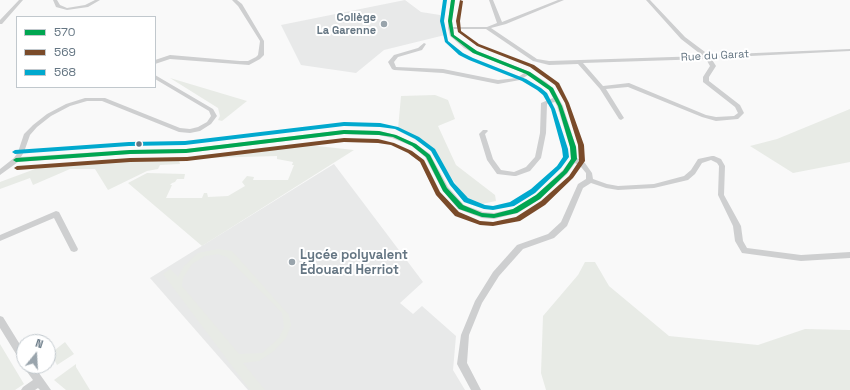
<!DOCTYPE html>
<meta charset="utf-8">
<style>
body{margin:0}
#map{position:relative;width:850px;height:390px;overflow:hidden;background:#f9f9f9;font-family:"Space Grotesk",sans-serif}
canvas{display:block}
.legend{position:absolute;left:16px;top:16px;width:140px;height:72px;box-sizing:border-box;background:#fff;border:1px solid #c1c8cd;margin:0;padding:5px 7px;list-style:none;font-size:12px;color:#657683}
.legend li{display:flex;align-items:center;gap:8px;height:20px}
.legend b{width:20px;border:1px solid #c1c8cd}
.north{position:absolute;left:16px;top:334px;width:40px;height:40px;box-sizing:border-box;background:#fff;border:1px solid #c1c8cd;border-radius:50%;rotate:18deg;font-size:11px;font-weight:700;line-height:16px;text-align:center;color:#657683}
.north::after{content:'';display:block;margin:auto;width:14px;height:18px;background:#99a4ac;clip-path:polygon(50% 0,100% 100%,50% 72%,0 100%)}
</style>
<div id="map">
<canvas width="850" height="390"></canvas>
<ul class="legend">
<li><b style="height:5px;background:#00a651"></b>570</li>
<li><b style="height:5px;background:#7a4b2a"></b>569</li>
<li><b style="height:5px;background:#00a9ce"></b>568</li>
</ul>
<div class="north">N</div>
</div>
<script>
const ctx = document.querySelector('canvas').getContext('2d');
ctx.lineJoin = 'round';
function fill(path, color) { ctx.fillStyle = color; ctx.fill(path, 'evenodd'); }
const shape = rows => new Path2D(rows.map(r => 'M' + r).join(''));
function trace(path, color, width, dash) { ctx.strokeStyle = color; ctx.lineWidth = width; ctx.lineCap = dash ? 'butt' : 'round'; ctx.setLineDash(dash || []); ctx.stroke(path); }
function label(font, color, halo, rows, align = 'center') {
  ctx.font = font + ' "Space Grotesk",sans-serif'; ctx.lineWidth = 4; ctx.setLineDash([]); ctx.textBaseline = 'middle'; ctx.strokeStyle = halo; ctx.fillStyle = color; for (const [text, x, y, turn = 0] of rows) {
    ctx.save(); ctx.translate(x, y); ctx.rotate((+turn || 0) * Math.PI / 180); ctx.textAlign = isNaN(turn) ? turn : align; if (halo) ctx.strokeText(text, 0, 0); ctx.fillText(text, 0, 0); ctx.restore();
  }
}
fill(shape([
 [405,0,421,12,440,15,445,35,384,50,356,73,301,65,281,25],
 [334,164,423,282,400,303,413,314,422,306,456,336,453,370,465,390,248,390,150,278]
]), '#e8e9e9');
fill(shape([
 [170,78,247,101,222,121,218,120,220,116,218,108],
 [435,95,448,100,455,119,438,126,456,165,495,195,496,201,482,204,464,196,428,144,398,129,401,96],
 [850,109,850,162,793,173,750,146,777,139],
 [308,145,354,150,202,246,128,183,147,173,185,174,184,179,177,179,175,182,172,183,170,185,172,185,166,198,202,198,204,193,207,193,208,197,228,196,245,186,242,182,247,176,254,177,253,180,288,180,294,165,292,165,293,162,277,159,277,156,206,158,192,156],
 [178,157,180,164,160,165,158,169,147,171,108,190,95,169,70,169,33,185,30,178,0,189,0,182,35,169,62,164],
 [218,249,232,251,289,315,291,325,286,338,274,351,259,361,243,363,265,390,250,390,163,274,170,269,178,277,184,266,198,253],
 [218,254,227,257,282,313,284,327,279,338,262,353,239,354,182,286,183,278,192,264,205,256],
 [585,262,595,262,609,286,669,336,758,345,805,329,850,330,850,390,546,390,541,373,543,316,578,275],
 [65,342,74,354,57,365,51,353],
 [0,344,24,384,15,390,0,390],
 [76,364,76,367,90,390,66,390,54,380]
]), '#e8ebe6');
fill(shape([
 [19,0,23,0,2,24,0,24,0,20,19,0],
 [53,0,57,0,60,5,67,8,85,5,95,0,100,0,88,7,67,10,56,7,53,0],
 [232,0,237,0,242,4,264,41,264,55,260,59,249,65,170,59,155,64,155,60,170,55,240,61,248,61,256,57,258,55,260,41,238,6,232,0],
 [451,0,455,0,452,21,453,27,487,27,497,23,489,0,493,0,502,22,558,0,564,0,506,24,491,28,537,59,549,61,703,56,681,39,646,0,650,0,685,37,709,55,850,49,850,51,711,58,716,66,709,77,709,81,740,105,744,113,738,119,716,121,702,117,628,87,606,89,624,118,621,120,619,119,600,89,578,64,549,65,533,61,486,29,454,29,454,35,468,46,477,51,530,72,546,82,553,88,563,106,576,147,577,158,585,163,592,173,593,179,607,184,618,186,654,184,684,176,691,170,698,159,712,156,714,156,721,159,725,166,724,195,741,226,743,241,747,248,801,255,850,252,850,258,801,261,742,253,735,241,733,226,718,195,719,166,717,163,711,160,702,163,695,174,688,180,654,188,618,190,606,188,591,183,583,188,567,226,554,238,523,249,499,276,482,303,469,335,467,363,481,390,471,390,457,364,461,335,475,301,493,272,517,245,548,234,561,222,578,184,586,179,586,173,581,167,575,163,567,174,540,199,518,213,494,219,482,218,458,209,443,191,425,157,412,146,392,138,379,135,344,134,186,153,130,154,18,162,0,175,0,169,14,158,18,152,24,134,33,125,47,114,66,104,85,98,105,98,180,128,190,129,198,127,207,122,211,116,209,111,155,79,155,75,213,109,217,116,211,124,200,131,190,133,179,132,102,101,87,101,70,106,51,116,37,127,30,135,24,152,21,157,130,150,186,149,344,130,379,131,396,135,416,144,430,154,448,187,464,205,483,212,494,213,513,209,536,195,563,170,571,159,570,147,557,106,555,102,547,104,546,133,541,158,530,171,516,176,514,176,497,174,487,160,479,134,483,130,487,130,488,131,485,134,493,159,501,170,514,172,526,167,535,157,540,133,541,103,553,98,549,90,528,75,520,80,498,84,443,73,394,70,392,69,388,62,394,55,418,48,424,43,426,44,422,50,398,57,394,62,396,67,443,69,498,80,517,78,524,73,473,53,464,48,450,36,448,28,448,21,451,0],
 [706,59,710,66,703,77,703,82,735,107,738,113,734,116,716,117,706,115,629,83,603,86,583,63,706,59],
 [56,211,59,212,77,247,78,249,77,251,74,252,71,251,54,218,0,241,0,235,56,211],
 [0,316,3,317,24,351,24,363,21,362,0,328,0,316],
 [24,364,24,366,34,366,51,390,40,390,38,388,35,390,21,390,23,387,33,380,25,369,23,366,24,364]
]), '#cecfd0');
fill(shape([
 [451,0,455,0,452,21,454,35,477,51,530,72,553,88,562,106,576,147,577,159,567,173,540,199,517,213,494,218,482,217,459,209,443,191,426,157,412,146,393,137,379,135,344,134,186,153,130,154,16,162,13,160,16,158,130,150,186,149,344,130,379,131,396,135,416,144,430,155,447,188,463,205,482,213,494,214,513,209,536,195,563,171,571,159,570,147,558,106,549,90,526,74,473,53,451,36,448,21,451,0]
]), '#00a651');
fill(shape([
 [460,0,463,1,460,21,461,31,479,44,534,65,559,83,569,103,584,145,585,161,573,178,545,205,520,221,493,226,480,225,455,216,436,195,420,162,408,153,391,145,378,143,344,142,187,161,130,162,17,170,14,168,17,166,130,158,187,157,344,138,378,139,394,143,412,151,424,160,440,192,459,212,480,221,493,222,516,217,541,201,569,176,579,161,578,145,565,103,555,85,530,67,477,46,458,32,456,21,460,0]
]), '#7a4b2a');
fill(shape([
 [443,0,447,0,444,21,448,41,463,53,473,58,526,79,541,88,547,93,555,109,568,149,569,157,561,168,535,193,514,206,493,210,484,209,464,202,450,185,431,151,415,139,395,129,380,127,344,126,185,145,129,146,15,154,12,152,15,150,129,142,185,141,344,122,380,123,398,127,419,137,435,149,454,183,468,198,485,205,493,206,510,202,531,189,557,166,563,157,562,149,551,109,543,95,537,90,522,81,469,60,459,55,445,42,440,21,443,0]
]), '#00a9ce');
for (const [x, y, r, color] of [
 [384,24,4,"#99a4ac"],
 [139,144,3.5,"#657683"],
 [292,262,4,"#99a4ac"]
]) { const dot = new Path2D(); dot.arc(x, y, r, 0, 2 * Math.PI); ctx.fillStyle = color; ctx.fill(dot); trace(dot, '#fff', 1.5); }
label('bold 11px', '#657683', '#fff', [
 ["Collège",376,18],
 ["La Garenne",376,31]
], 'right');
label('11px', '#657683', '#fff', [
 ["Rue du Garat",715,56,-3]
]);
label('bold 13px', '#657683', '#fff', [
 ["Lycée polyvalent",300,255],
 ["Édouard Herriot",300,270]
], 'left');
</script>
